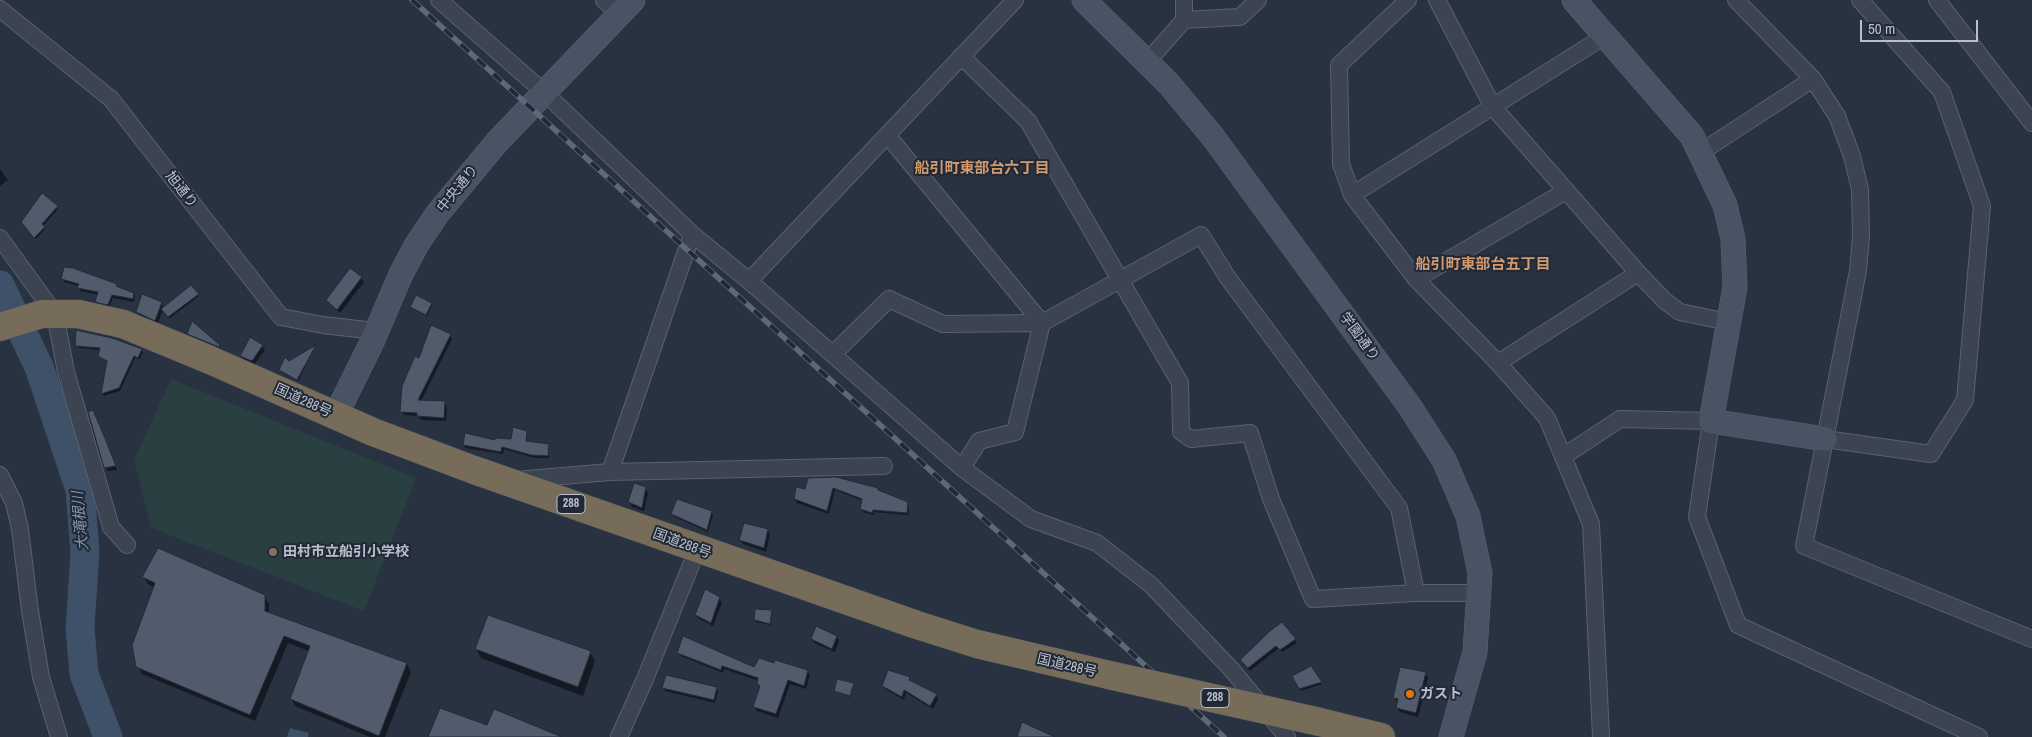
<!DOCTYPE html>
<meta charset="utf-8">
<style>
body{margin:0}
#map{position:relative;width:2032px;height:737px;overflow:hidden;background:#283241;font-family:"Archivo Narrow",sans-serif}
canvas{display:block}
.scale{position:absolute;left:1860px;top:20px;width:118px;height:22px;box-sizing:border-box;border:2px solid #b9c0cb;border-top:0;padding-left:6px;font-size:15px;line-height:18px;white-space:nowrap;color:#b9c0cb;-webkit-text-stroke:4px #212936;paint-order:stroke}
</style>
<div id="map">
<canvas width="2032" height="737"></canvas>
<div class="scale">50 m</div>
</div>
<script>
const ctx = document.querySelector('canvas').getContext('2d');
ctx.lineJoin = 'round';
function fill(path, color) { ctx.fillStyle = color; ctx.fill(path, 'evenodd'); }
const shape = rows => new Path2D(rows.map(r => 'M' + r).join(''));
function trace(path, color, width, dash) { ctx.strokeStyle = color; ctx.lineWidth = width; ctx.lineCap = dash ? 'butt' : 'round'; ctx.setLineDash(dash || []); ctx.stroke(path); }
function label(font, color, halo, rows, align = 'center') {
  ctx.font = font + ' "Archivo Narrow","Noto Sans JP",sans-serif'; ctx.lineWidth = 4; ctx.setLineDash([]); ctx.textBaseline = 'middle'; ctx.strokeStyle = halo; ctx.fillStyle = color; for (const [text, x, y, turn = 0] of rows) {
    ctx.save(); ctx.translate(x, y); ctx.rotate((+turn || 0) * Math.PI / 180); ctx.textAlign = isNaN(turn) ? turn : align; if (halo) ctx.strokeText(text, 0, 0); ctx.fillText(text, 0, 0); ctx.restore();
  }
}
fill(shape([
 [171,379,416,478,364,611,151,528,134,460]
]), '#2a3f42');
fill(shape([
 [290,728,309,733,308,737,287,737]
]), '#3f5069');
fill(shape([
 [0,169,8,180,0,186],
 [43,195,58,209,43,226,45,229,36,239,23,224],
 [350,270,361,278,364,282,340,313,327,300],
 [63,279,105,281,134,294,135,297,134,302,113,298,109,307,98,303,96,301,99,295,80,291,79,286,64,282],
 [198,295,199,296,170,318,163,309,158,324,140,317,137,312,161,303,164,308],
 [431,304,432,306,427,316,412,307],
 [193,323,220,346,220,348,189,335,188,333],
 [450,335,452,339,421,401,444,403,447,407,446,421,421,420,418,416,404,415,401,411,419,360],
 [77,346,141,350,143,352,140,359,135,358,120,391,103,396,108,362,100,356,101,350,78,348],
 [262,346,265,350,254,365,244,360,242,356],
 [315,347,298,381,282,372,280,370,289,362],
 [90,413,95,415,117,470,108,471,106,468],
 [526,432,527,443,548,445,549,458,534,458,504,449,503,454,465,448,464,445,512,441],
 [809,479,878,492,907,503,909,507,908,515,874,512,874,515,863,512,861,509,863,501,835,490,829,514,797,503,795,499,806,490],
 [645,488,648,493,644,511,632,507,630,502],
 [711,512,713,515,708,532,675,517,673,514],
 [767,530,770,534,766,552,743,544,741,540],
 [144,577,264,596,269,604,269,614,407,664,411,672,385,737,370,737,295,706,291,699,309,651,288,643,255,721,142,674,138,666,155,588,148,584],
 [719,598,722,603,713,626,699,619,696,615],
 [771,611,771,625,756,622,755,620],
 [1282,624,1297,643,1282,652,1279,648,1250,671,1243,663],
 [837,637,839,641,835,652,814,643,812,639],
 [476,649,590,652,595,661,583,696,481,658],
 [679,652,755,669,775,665,807,671,810,675,806,689,790,684,778,718,757,711,755,707,760,689,758,684,759,681,724,669,723,673,681,656],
 [1310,667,1322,684,1301,691,1293,677],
 [1425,674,1428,678,1418,717,1400,712,1397,708,1398,703,1394,698],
 [909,678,911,682,936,695,938,699,933,709,906,693,904,700,885,689,883,686],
 [853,684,850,697,835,691],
 [664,687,716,688,718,692,715,703,665,691]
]), '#0007');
trace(shape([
 [0,285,39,367,80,490,85,552,80,628,84,674,108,737]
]), '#3f5069', 29);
const building = shape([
 [42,193,58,206,42,224,45,227,34,238,21,222,42,193],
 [64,267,73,268,117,284,116,286,134,293,133,299,112,295,108,305,98,303,95,301,98,292,77,288,79,284,61,279,64,267],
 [350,268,362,277,337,310,326,300,350,268],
 [191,285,199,294,168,317,161,309,191,285],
 [142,294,162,302,155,321,136,312,142,294],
 [416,295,432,303,426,315,410,307,416,295],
 [192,321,220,345,219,347,187,334,192,321],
 [431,325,451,334,418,400,445,401,444,418,417,416,417,413,400,412,402,386,415,356,419,358,431,325],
 [76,330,112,338,142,349,138,358,134,356,119,388,101,394,107,361,98,356,100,348,75,346,76,330],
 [250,337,263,345,252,361,240,356,250,337],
 [316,345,297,380,279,370,285,357,289,361,316,345],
 [93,410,102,431,116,466,104,468,88,412,93,410],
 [513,427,527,431,526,441,549,444,548,456,531,455,502,447,501,452,463,445,465,433,495,440,495,438,511,439,513,427],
 [836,477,878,488,878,490,908,502,907,513,873,510,872,513,860,509,862,499,833,488,827,511,794,499,796,487,805,489,808,478,836,477],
 [634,483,646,487,642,508,628,502,634,483],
 [677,499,712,511,707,530,671,514,677,499],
 [744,523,768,529,764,548,739,540,744,523],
 [158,548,265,595,265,611,407,663,379,736,290,699,310,646,284,636,250,715,136,667,132,645,155,583,142,577,158,548],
 [705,589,720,597,711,623,695,615,705,589],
 [755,609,772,610,770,624,754,620,755,609],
 [488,615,591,651,578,687,475,649,488,615],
 [1282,622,1296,639,1280,650,1276,646,1248,668,1240,660,1270,631,1282,622],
 [816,626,837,636,832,649,811,639,816,626],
 [683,636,754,667,759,658,774,663,775,660,808,670,804,686,788,680,776,714,753,707,760,686,757,684,758,678,722,666,721,670,677,653,683,636],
 [1311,666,1322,682,1299,689,1292,676,1311,666],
 [1400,667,1426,672,1416,713,1396,708,1398,699,1393,698,1400,667],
 [888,670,910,677,909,680,937,694,930,706,904,690,902,697,882,686,888,670],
 [666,675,717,687,714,700,662,688,666,675],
 [837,679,854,683,850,696,834,691,837,679],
 [440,708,487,725,494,709,562,737,428,737,440,708],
 [1022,722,1055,737,1017,737,1022,722]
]);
fill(building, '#515b6c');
trace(building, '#232b38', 1);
const street = shape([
 [439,0,545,93,692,234,749,281,962,468,1031,519,1097,543,1151,585,1232,670,1287,737],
 [604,0,620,15],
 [1184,0,1184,20,1240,17,1258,0],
 [1408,0,1339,65,1341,164,1352,195,1416,279,1498,363,1547,418,1591,524,1601,737],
 [1437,0,1493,107,1638,273,1665,301,1680,312,1728,322],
 [1736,0,1813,79,1837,116,1852,156,1860,189,1861,236,1858,271,1804,546,2032,639],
 [1937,0,2032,123],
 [0,9,111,99,281,317,323,325,375,331],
 [961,56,1028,121,1180,383,1181,432,1191,439,1250,433,1271,499,1313,599,1416,593,1480,593],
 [1147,62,1184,20],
 [888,136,1042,323],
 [1701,152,1813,79],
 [1352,195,1605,36],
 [0,238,55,314,66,372,111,527,127,545],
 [1416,279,1566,191],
 [749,281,1015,0],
 [833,354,889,299,943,324,1042,323,1201,235,1228,278,1399,508,1416,593],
 [1498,363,1638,273],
 [1825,439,1931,454,1965,400,1982,206,1942,92,1860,0],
 [1564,456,1620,419,1711,421,1697,517,1738,625,1979,737],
 [962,468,979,441,1015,432,1042,323],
 [610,472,692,234],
 [0,475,14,503,20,529,30,611,41,677,59,737],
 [516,480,610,472,884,466],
 [619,737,645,679,697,550]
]);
const secondary = shape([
 [1084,0,1169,84,1213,137,1410,407,1444,460,1468,516,1480,573,1475,652,1451,737],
 [1574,0,1692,136,1725,205,1733,239,1735,287,1711,421,1825,439],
 [336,415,372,342,401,274,417,244,438,213,497,142,633,0]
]);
const highway = shape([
 [0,327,42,314,78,314,123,324,210,360,373,432,474,470,917,625,977,644,1109,675],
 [1320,722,1381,737]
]);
trace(street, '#5a626e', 18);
trace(secondary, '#5a626e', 25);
trace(highway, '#474f5b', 29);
trace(street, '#3c4451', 16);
trace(secondary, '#4a5364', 24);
trace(highway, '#776c5a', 28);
const rail = shape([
 [412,0,1224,737]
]);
trace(rail, '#5e6878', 5.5);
trace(rail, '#212936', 4, [11]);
const highwayBridge = shape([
 [1109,675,1320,722]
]);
trace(highwayBridge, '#474f5b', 29, []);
trace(highwayBridge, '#776c5a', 28);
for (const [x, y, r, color] of [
 [273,552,5,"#8d6e63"],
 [1410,694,5,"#e8710a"]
]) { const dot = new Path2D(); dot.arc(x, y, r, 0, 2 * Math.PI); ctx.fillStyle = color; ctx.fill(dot); trace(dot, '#212936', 2); }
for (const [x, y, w] of [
 [571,504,28],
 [1215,698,28]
]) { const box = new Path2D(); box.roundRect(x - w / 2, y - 9.5, w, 19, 4); ctx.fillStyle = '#212936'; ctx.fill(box); trace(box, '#b9c0cb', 1); }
label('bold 12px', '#b9c0cb', null, [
 ["288",571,504],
 ["288",1215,698]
]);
label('14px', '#b9c0cb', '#212936', [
 ["中央通り",458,189,-51],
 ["旭通り",181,190,52],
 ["学園通り",1359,337,54],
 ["国道288号",303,401,24],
 ["国道288号",682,544,20],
 ["国道288号",1067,666,13]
]);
label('bold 14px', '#b9c0cb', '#212936', [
 ["田村市立船引小学校",283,552],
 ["ガスト",1420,694]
], 'left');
label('bold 15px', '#d19a6e', '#212936', [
 ["船引町東部台六丁目",982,169],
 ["船引町東部台五丁目",1483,265]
]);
label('italic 15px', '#8296b1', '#212936', [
 ["大滝根川",81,521,-95]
]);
</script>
